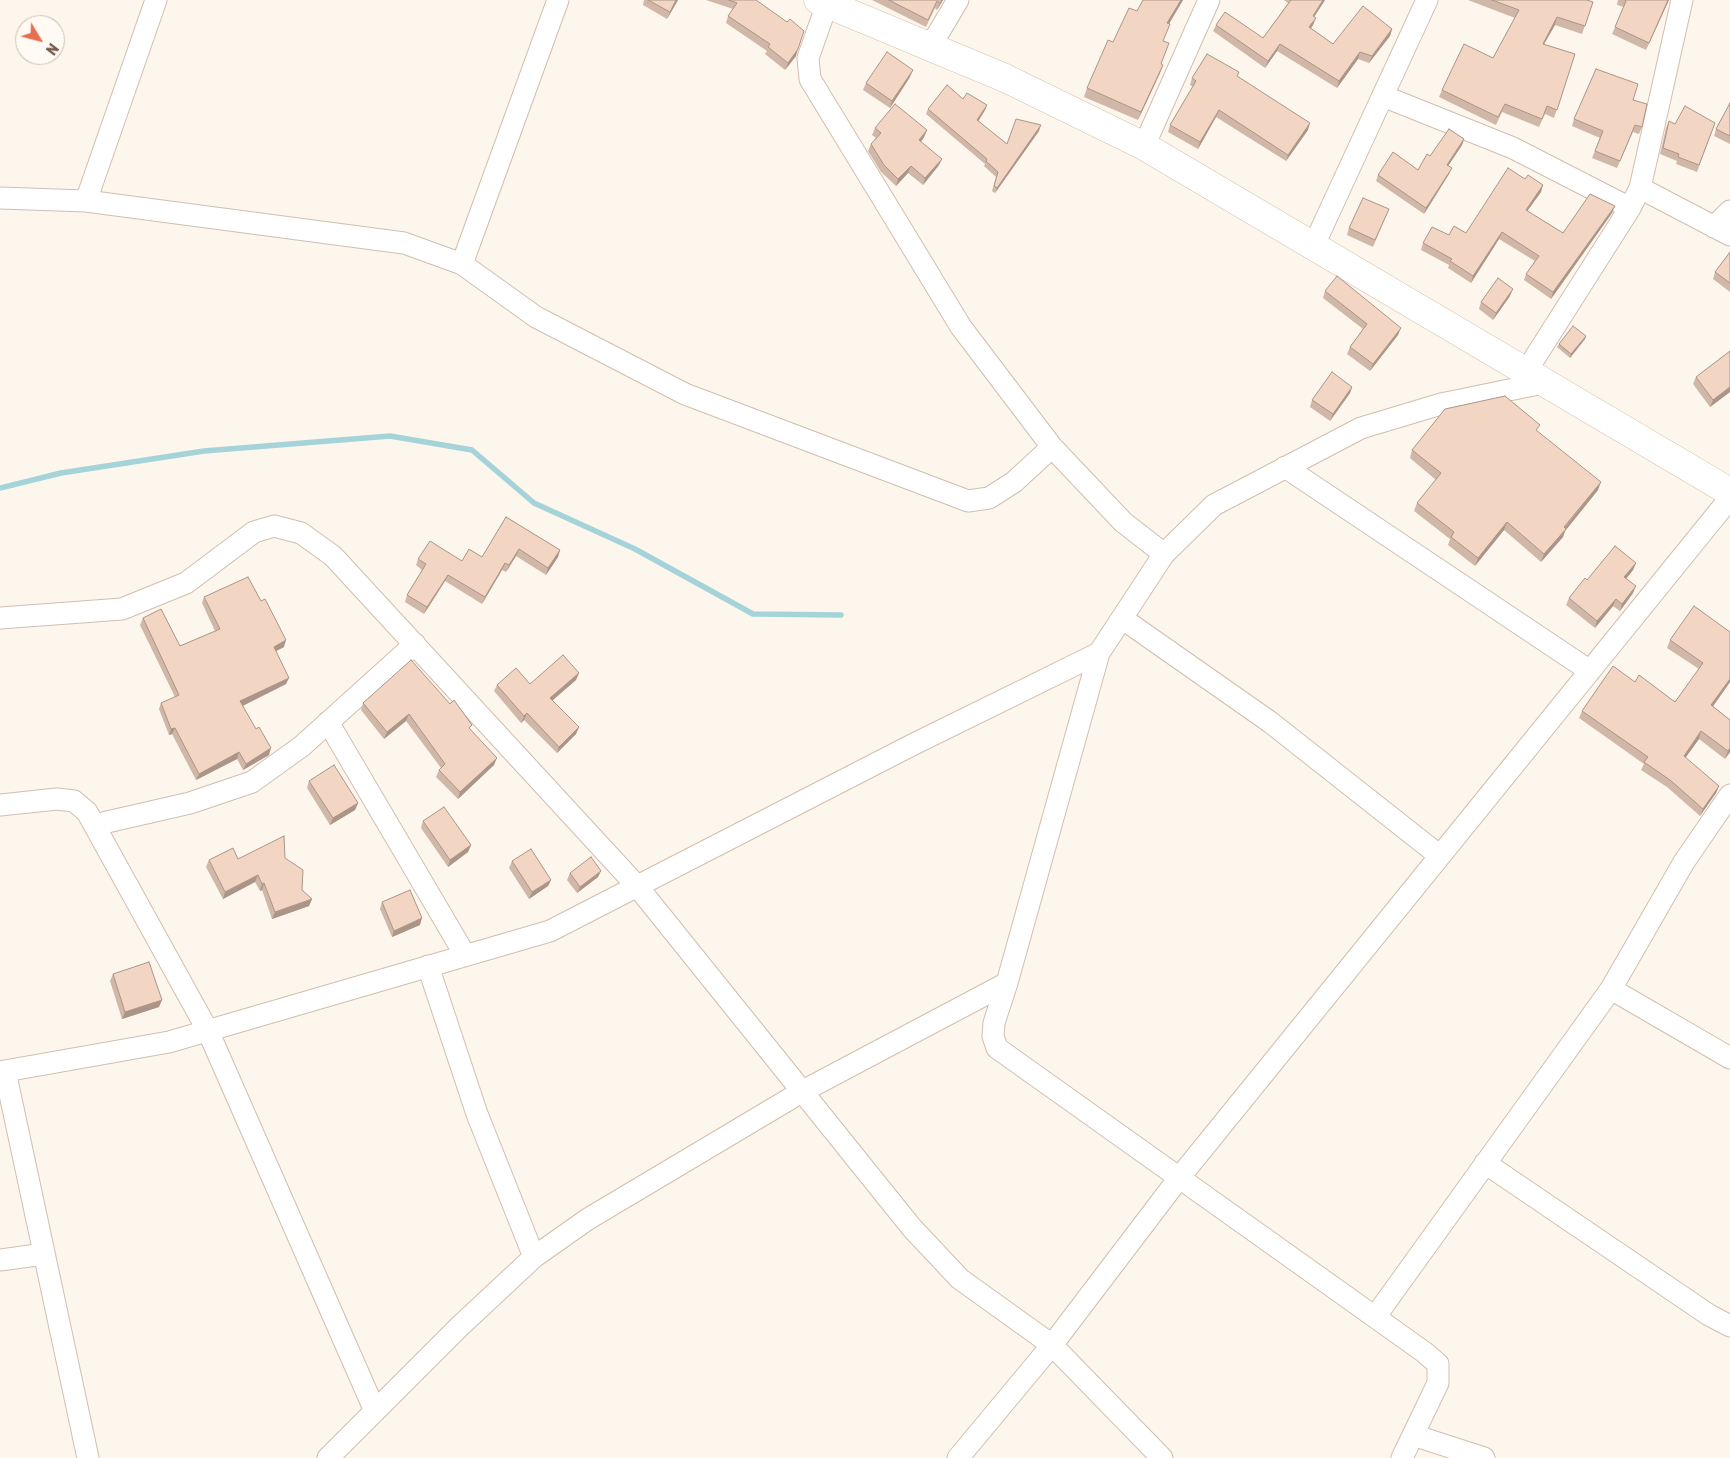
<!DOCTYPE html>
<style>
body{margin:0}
#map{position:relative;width:1730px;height:1458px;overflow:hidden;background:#fdf6ec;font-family:Rubik,sans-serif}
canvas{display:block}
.north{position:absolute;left:15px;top:15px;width:50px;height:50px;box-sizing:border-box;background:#fffaf3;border:1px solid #cabbb1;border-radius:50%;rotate:127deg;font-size:14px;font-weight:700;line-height:20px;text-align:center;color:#7a5c4d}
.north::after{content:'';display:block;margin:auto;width:18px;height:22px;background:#e76f51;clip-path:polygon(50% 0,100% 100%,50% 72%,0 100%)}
</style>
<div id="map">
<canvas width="1730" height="1458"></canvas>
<div class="north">N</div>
</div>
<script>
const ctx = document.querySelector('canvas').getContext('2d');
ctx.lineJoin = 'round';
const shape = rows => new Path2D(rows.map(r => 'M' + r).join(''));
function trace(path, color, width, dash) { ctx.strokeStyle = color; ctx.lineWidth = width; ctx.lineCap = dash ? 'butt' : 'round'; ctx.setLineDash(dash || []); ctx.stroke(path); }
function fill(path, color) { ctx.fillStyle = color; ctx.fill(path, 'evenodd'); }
trace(shape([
 [0,488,61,473,204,451,390,436,472,450,534,503,635,549,753,614,841,615]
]), '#a5d3da', 5.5);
const street = shape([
 [827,4,808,58,810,79,961,327,1052,447,1123,522,1164,554],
 [930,47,958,0],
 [1383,96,1513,148,1630,208],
 [1144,146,1209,0],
 [1640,188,1730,235],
 [0,198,86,201,404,243,462,264,536,317,685,394,968,501,989,498,1014,482,1052,447],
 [86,201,156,0],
 [1714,227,1730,211],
 [1313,247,1427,0],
 [462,264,558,0],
 [1527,370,1630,208,1640,188,1682,0],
 [1285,467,1590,671],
 [0,618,122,609,186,583,254,532,274,526,301,533,333,556,637,886,912,1228,960,1279,1052,1345,1162,1458],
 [1123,619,1270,722,1440,856],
 [328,722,465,955],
 [0,805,57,799,74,801,87,812,208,1031,375,1411],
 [94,825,190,803,252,782,302,746,415,644],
 [428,966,477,1114,534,1257],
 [1611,989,1730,1058],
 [5,1071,88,1458],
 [0,1072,169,1042,550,931,914,744,1099,653],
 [1485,1163,1709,1315,1730,1326],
 [0,1260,44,1254],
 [1375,1317,1611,989,1684,862,1730,795],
 [1413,1435,1484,1458],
 [328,1458,459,1327,534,1257,588,1219,803,1091,1007,983],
 [958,1458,1052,1345,1179,1178,1730,498],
 [1402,1458,1438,1383,1438,1364,1424,1352,997,1048,993,1036,994,1023,1007,983,1099,653,1164,554,1214,505,1361,428,1441,404,1548,382]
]);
const secondary = shape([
 [818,0,1005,78,1144,146,1730,492]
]);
trace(street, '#d1beb0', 23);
trace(secondary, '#d6c0b0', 29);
trace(street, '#fff', 21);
trace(secondary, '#fff', 28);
fill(shape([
 [644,0,678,0,667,19,643,5],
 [706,0,756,0,796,56,785,70,765,54,767,51,726,23,728,16,733,9],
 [872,0,943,0,937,10,935,8,926,27],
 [1143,0,1183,0,1169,24,1163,41,1161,64,1163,65,1160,73,1138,120,1084,97,1087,88,1113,42,1137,11],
 [1284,0,1325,0,1314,17,1313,25,1311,28,1333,44,1392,29,1390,36,1369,63,1358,59,1337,88,1277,51,1265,68,1213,31,1216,25,1263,38,1288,3],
 [1468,0,1587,0,1593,2,1582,34,1555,25,1544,44,1575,54,1554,118,1545,114,1539,127,1502,112,1496,125,1439,97,1442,90,1493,58,1515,18],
 [1618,0,1669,0,1646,50,1612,34,1624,7,1617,5],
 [1239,72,1237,76,1308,130,1286,161,1216,117,1198,149,1168,132,1170,125,1193,87,1190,85,1192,78],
 [910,77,890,108,863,90,866,83],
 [963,99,987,105,985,110,978,121,1007,144,1039,131,995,193,992,191,996,177,984,166,985,164,926,114,928,109],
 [1633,100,1642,127,1639,134,1633,132,1617,168,1592,158,1600,138,1572,126,1574,119],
 [1730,103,1730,144,1714,136,1716,129],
 [1669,121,1675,124,1715,123,1697,172,1676,164,1677,161,1660,154,1666,128],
 [875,128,927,130,924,137,921,142,939,165,923,185,908,173,896,186,881,172,868,151,871,144,876,138,872,135],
 [1464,139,1462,145,1448,166,1449,174,1424,214,1376,181,1378,175,1418,170,1430,156],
 [1541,192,1527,211,1563,233,1612,213,1551,299,1524,280,1526,274,1535,261,1499,239,1471,283,1448,268,1449,265,1421,250,1423,243,1449,235,1466,233],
 [1386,216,1373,247,1347,235,1349,228],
 [1730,252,1730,292,1713,279,1715,272],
 [1325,291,1398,335,1370,371,1347,354,1350,347,1363,329,1323,298],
 [1510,296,1493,320,1479,309,1481,302],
 [1586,336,1585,339,1570,358,1557,347,1559,344],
 [1730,351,1730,392,1710,407,1693,384,1696,377],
 [1352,387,1350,393,1330,421,1310,407,1312,400],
 [1537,432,1598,490,1565,531,1563,537,1541,562,1504,530,1475,566,1448,545,1450,539,1414,511,1417,503,1436,480,1410,458,1412,450],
 [506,517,560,550,558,557,546,575,516,556,506,572,502,570,482,604,445,581,424,614,405,602,407,595,422,570,416,565,418,559,462,561,482,557],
 [1636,563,1633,570,1626,579,1633,593,1620,611,1613,606,1595,628,1566,605,1569,598,1587,580],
 [204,597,284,647,276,651,286,684,243,706,269,755,243,770,237,759,196,780,172,734,169,735,159,709,161,703,175,697,140,625,143,618,180,646,215,631,202,603],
 [1730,632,1730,682,1713,706,1730,720,1730,752,1725,759,1699,739,1685,758,1719,786,1716,793,1700,816,1667,787,1641,770,1644,764,1579,718,1582,711,1635,682,1675,702,1699,669,1667,648,1670,640],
 [579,673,576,680,552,701,579,727,576,734,557,753,524,720,521,723,494,691,497,685,530,684],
 [363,703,471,730,494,765,458,799,436,777,439,770,441,768,406,721,384,739,361,710],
 [309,781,358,803,355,810,330,825,307,788],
 [423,821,471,845,468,852,448,867,421,828],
 [285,858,302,890,312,899,309,906,272,919,262,890,260,891,255,882,223,899,206,867,209,860],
 [512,861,551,880,548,886,529,899,509,868],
 [570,873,598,877,577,893,567,880],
 [382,902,420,925,392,937,380,909],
 [113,974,159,1007,122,1019,110,981]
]), '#d1b7a8');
fill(shape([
 [676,0,678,0,667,19,670,12],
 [942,0,943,0,937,10,940,3],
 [1181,0,1183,0,1164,32,1167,23],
 [1323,0,1325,0,1310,23,1313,16],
 [1668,0,1669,0,1646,50,1649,43],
 [1557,17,1555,25,1540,51,1543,44],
 [1316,18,1313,25,1307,34,1309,27],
 [1392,29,1390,36,1369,63,1372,56],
 [1280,44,1277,51,1265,68,1268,61],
 [798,49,796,56,785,70,788,63],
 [1360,52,1358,59,1337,88,1339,81],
 [1163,65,1160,73,1138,120,1141,112],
 [913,70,910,77,890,108,892,101],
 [987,105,985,110,976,125,977,120],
 [1219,110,1216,117,1198,149,1200,142],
 [1310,123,1308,130,1286,161,1288,155],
 [1041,125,1039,131,995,193,997,188],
 [927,130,924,137,917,147,919,140],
 [1464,139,1462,145,1444,172,1447,165],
 [942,159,939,165,923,185,925,178],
 [911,166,908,173,896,186,898,179],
 [1452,168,1449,174,1424,214,1426,208],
 [1543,185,1541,192,1523,217,1526,210],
 [1615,206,1612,213,1551,299,1553,292],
 [1502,232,1499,239,1471,283,1473,276],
 [1513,289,1510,296,1493,320,1496,313],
 [1401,328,1398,335,1370,371,1373,364],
 [1586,336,1585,339,1570,358,1571,354],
 [1352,387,1350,393,1330,421,1333,414],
 [1730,387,1730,392,1710,407,1713,400],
 [1601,482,1598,490,1565,531,1563,537,1541,562,1544,554],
 [1507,522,1504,530,1475,566,1478,558],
 [519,549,516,556,506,572,509,565],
 [560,550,558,557,546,575,548,568],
 [505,563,502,570,482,604,485,597],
 [1636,563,1633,570,1622,584,1624,577],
 [448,575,445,581,424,614,427,607],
 [1636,586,1633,593,1620,611,1622,604],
 [1616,599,1613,606,1595,628,1597,621],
 [286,640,284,647,272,653,274,647],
 [579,673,576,680,547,705,550,698],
 [289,678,286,684,238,708,240,701],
 [1730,679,1730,682,1709,712,1711,705],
 [527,713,524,720,521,723,524,716],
 [409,714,406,721,384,739,387,732],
 [579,727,576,734,557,753,559,747],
 [175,728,172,734,169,735,171,729],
 [1701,731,1699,739,1681,764,1684,756],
 [271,748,269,755,243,770,246,764],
 [1730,748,1730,752,1725,759,1728,751],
 [239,752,237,759,196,780,199,774],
 [497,758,494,765,458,799,460,792],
 [1719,786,1716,793,1700,816,1703,809],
 [358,803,355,810,330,825,333,818],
 [471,845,468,852,448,867,450,860],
 [601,871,598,877,577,893,580,887],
 [258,875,255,882,223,899,225,892],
 [551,880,548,886,529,899,532,892],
 [264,883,262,890,260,891,262,884],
 [312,899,309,906,272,919,275,912],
 [422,918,420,925,392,937,394,931],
 [162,1000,159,1007,122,1019,125,1012]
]), '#aa9588');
const building = shape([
 [648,0,676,0,670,12,648,0],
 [729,0,756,0,787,22,790,19,804,31,798,49,788,63,768,47,770,44,728,16,737,3,729,0],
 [889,0,942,0,940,3,937,1,928,20,889,0],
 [1143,0,1181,0,1167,23,1170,24,1163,41,1169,43,1161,64,1163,65,1141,112,1087,88,1108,40,1113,42,1129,8,1137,11,1143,0],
 [1291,0,1323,0,1313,16,1316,18,1309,27,1333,44,1363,6,1392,29,1372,56,1360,52,1339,81,1280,44,1268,61,1216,25,1225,12,1263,38,1291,0],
 [1492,0,1587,0,1593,2,1585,26,1557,17,1543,44,1575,54,1557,110,1547,106,1542,119,1505,104,1498,117,1442,90,1464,44,1493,58,1519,10,1492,0],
 [1625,0,1668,0,1649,43,1615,27,1626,1,1625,0],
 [887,52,913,70,892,101,866,83,887,52],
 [1207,54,1239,72,1237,76,1310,123,1288,155,1219,110,1200,142,1170,125,1196,81,1192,78,1207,54],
 [1596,69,1638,84,1633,100,1647,104,1642,127,1635,125,1620,161,1595,151,1603,131,1574,119,1596,69],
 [947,85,963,99,967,93,987,105,977,120,1007,144,1016,119,1041,125,997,188,994,186,998,172,986,161,987,159,928,109,947,85],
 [1730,103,1730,136,1716,129,1730,103],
 [895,104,927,130,919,140,942,159,925,178,911,166,898,179,884,165,871,144,881,133,875,128,895,104],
 [1685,106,1715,123,1699,165,1678,157,1679,154,1663,148,1669,121,1675,124,1685,106],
 [1449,129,1464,139,1447,165,1452,168,1426,208,1378,175,1393,152,1418,170,1427,154,1430,156,1449,129],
 [1508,168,1525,179,1528,175,1543,185,1526,210,1563,233,1590,194,1615,206,1553,292,1526,274,1539,256,1502,232,1473,276,1450,261,1452,259,1423,243,1432,227,1449,235,1454,226,1466,233,1508,168],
 [1363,198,1389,209,1375,240,1349,228,1363,198],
 [1730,252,1730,283,1715,272,1730,252],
 [1337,276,1401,328,1373,364,1350,347,1367,324,1325,291,1337,276],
 [1498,278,1513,289,1496,313,1481,302,1498,278],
 [1573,326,1586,336,1571,354,1559,344,1573,326],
 [1730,351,1730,387,1713,400,1696,377,1730,351],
 [1332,372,1352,387,1333,414,1312,400,1332,372],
 [1505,396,1540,425,1536,430,1601,482,1564,527,1566,529,1544,554,1507,522,1478,558,1451,537,1454,532,1417,503,1441,473,1412,450,1445,409,1505,396],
 [506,517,560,550,548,568,519,549,509,565,505,563,485,597,448,575,427,607,407,595,426,564,418,559,430,541,462,561,469,549,482,557,506,517],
 [1615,546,1636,563,1624,577,1636,586,1622,604,1616,599,1597,621,1569,598,1585,578,1587,580,1615,546],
 [248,577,261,601,265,599,286,640,274,647,289,678,240,701,256,729,259,727,271,748,246,764,239,752,199,774,175,728,171,729,161,703,179,695,143,618,161,609,180,646,220,629,204,597,248,577],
 [1694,606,1730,632,1730,679,1711,705,1730,720,1730,748,1728,751,1701,731,1684,756,1719,786,1703,809,1670,780,1644,762,1648,757,1582,711,1613,666,1635,682,1639,675,1675,702,1703,663,1670,640,1694,606],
 [563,655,579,673,550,698,579,727,559,747,527,713,524,716,497,685,516,668,530,684,563,655],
 [411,660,450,704,454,700,472,725,469,728,497,758,460,792,439,770,445,764,409,714,387,732,363,703,411,660],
 [334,765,358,803,333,818,309,781,334,765],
 [444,807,471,845,450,860,423,821,444,807],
 [284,836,285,858,303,870,302,890,312,899,275,912,264,883,262,884,258,875,225,892,209,860,233,848,238,859,284,836],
 [531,849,551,880,532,892,512,861,531,849],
 [591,857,601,871,580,887,570,873,591,857],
 [410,890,422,918,394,931,382,902,410,890],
 [149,962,162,1000,125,1012,113,974,149,962]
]);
fill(building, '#f3d5c3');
trace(building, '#aa9588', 1);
</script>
